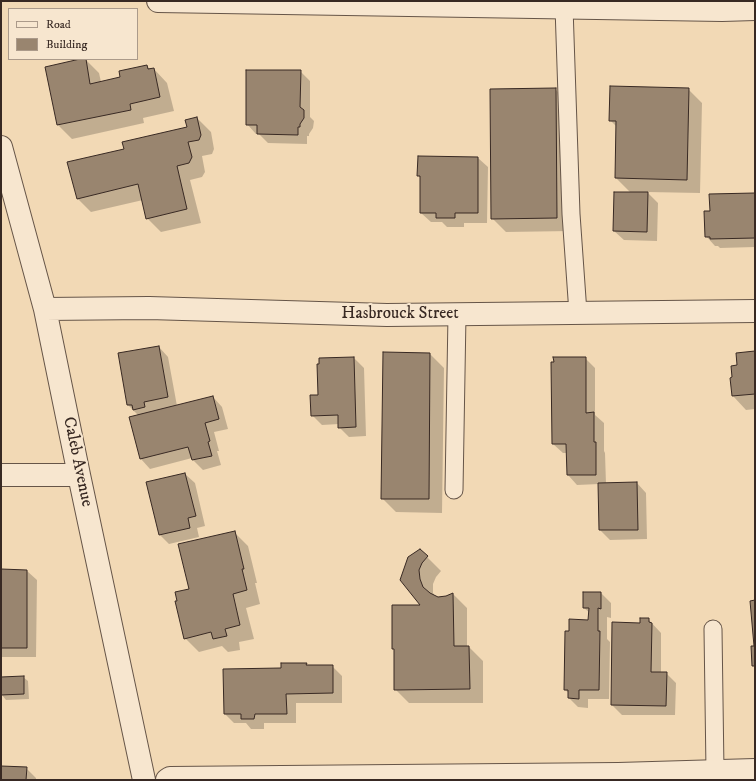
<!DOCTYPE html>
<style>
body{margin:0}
#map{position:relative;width:756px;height:781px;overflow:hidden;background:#f2d9b5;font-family:"IM FELL DW Pica",serif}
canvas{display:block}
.frame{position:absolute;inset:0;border:2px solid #382923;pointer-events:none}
.legend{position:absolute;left:8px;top:8px;width:130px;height:52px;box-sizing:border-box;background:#f7e6cf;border:1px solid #ab9a8a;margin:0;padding:5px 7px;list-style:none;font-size:12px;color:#382923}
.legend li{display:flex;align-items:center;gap:8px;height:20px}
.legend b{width:20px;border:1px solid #ab9a8a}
</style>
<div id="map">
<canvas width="756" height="781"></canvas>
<div class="frame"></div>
<ul class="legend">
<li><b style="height:5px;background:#f7e6cf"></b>Road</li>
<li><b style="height:11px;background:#99856f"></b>Building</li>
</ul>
</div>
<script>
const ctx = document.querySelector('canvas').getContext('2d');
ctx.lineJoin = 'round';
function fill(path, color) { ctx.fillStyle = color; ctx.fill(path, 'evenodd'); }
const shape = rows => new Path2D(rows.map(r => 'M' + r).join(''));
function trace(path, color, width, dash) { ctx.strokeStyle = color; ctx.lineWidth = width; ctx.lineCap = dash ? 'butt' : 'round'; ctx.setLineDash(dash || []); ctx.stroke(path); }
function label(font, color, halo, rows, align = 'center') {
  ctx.font = font + ' "IM FELL DW Pica",serif'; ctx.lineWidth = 4; ctx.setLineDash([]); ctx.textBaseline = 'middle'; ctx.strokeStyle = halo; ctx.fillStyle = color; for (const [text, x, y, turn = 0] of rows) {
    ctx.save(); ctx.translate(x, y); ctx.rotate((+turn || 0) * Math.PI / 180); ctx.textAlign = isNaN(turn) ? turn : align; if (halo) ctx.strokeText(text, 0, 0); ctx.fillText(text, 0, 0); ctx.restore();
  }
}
fill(shape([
 [85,59,99,73,101,82,122,78,147,66,150,70,154,69,167,83,174,111,143,118,144,123,72,139,58,125,46,68],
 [300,71,310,81,310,117,314,121,313,128,309,134,309,136,307,136,307,144,268,143,259,134,256,134,247,124],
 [555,89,569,103,571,231,506,232,492,218],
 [688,89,702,103,700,193,647,192,658,203,657,241,624,240,614,231,631,193,616,178,617,127,610,120],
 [197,118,211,132,214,149,212,154,202,156,205,172,202,177,190,180,201,223,161,232,147,218,143,200,91,212,77,198,125,149,188,127],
 [419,157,478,158,488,167,487,223,464,223,464,227,447,227,442,222,431,222,421,213,421,179,418,175],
 [755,194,755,247,720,248,718,246,715,246,706,236,711,212],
 [159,347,168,357,177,406,213,397,222,407,228,429,214,432,219,451,217,451,221,465,203,470,193,460,192,458,150,469,141,459,130,418,139,416,128,405],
 [755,352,755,409,746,410,733,396,731,379,733,378,738,366],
 [430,354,444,368,442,513,396,512,382,498],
 [354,358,364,368,366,436,349,437,339,427,339,424,322,425,312,415],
 [585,358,595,368,595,415,604,423,604,451,605,453,606,484,637,483,646,493,647,539,610,540,600,530,599,484,577,485,568,475,567,453,563,453,553,444],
 [185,474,195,483,205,526,197,528,199,537,169,544,160,535],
 [234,532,248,546,257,583,255,583,260,604,246,608,254,639,239,642,240,650,228,652,222,646,199,652,185,638,178,601,190,590],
 [420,550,441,571,436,577,433,584,433,593,435,596,437,598,446,597,453,594,467,608,467,647,469,647,483,661,483,703,409,703,395,689,395,650,393,648,422,606,401,580],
 [1,570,27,571,37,580,36,657,1,657],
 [584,593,601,593,611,603,611,618,607,617,607,639,610,642,609,699,588,699,588,708,578,707,569,698,569,693,565,690,570,632,589,621,590,613,584,608],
 [648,619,661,633,661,673,666,673,676,683,675,715,622,715,612,705,641,624],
 [306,664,309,666,332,666,342,676,342,703,296,703,296,723,264,723,264,729,251,729,246,723,234,723,225,714,282,669],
 [23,677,28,681,29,699,6,700,2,695,1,678],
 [1,767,26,768,36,778,36,780,1,780]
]), '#0003');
const building = shape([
 [80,59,86,59,90,84,120,77,119,71,147,65,148,69,154,68,160,97,130,104,131,110,57,125,45,67,80,59],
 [246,70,301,70,300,107,304,110,304,118,300,124,300,127,298,127,298,135,257,134,257,125,246,125,246,70],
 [610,86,689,88,687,180,615,178,616,121,609,121,610,86],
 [556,88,557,218,491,219,490,89,556,88],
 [197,117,201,135,199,140,188,142,192,157,189,163,177,166,187,209,146,219,138,184,77,199,67,162,124,149,122,142,187,127,185,120,197,117],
 [418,156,478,157,478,213,455,213,455,218,436,218,436,213,420,213,420,176,417,176,418,156],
 [614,192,648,192,647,232,613,231,614,192],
 [755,193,755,238,710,239,710,237,705,237,704,211,710,211,709,194,755,193],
 [159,346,168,397,144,402,145,407,133,410,132,405,127,405,118,353,159,346],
 [755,351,755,394,732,396,730,378,732,377,731,366,737,365,736,353,755,351],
 [383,352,430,353,429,499,381,499,383,352],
 [354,357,356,427,338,428,338,415,311,416,310,395,318,395,317,364,319,364,319,358,354,357],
 [553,357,586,357,586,413,594,412,594,442,596,442,596,475,567,475,566,444,552,444,551,362,554,362,553,357],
 [213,396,219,419,205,423,210,441,208,442,212,456,192,460,188,447,140,459,129,417,213,396],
 [185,473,196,516,188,518,190,528,159,535,146,482,185,473],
 [637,482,638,530,599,530,598,483,637,482],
 [235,531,244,569,242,569,247,590,233,594,240,625,225,629,227,636,213,639,211,632,184,639,175,601,177,601,175,592,189,589,178,544,235,531],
 [420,549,428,556,422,563,419,570,420,579,423,587,430,593,438,597,446,596,453,593,454,646,469,646,470,689,394,690,394,649,392,649,392,605,420,605,400,580,408,557,420,549],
 [1,569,27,570,27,648,1,648,1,569],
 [583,592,601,592,601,609,598,608,598,631,600,631,599,690,579,690,579,699,568,698,568,690,564,690,565,631,569,631,569,619,588,620,589,608,583,608,583,592],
 [755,600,755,666,752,666,751,646,754,646,750,601,755,600],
 [640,618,649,618,649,622,652,623,651,672,667,672,666,706,611,705,612,622,640,623,640,618],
 [281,663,307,663,306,665,333,665,333,693,286,694,287,714,255,714,254,719,241,719,241,714,224,714,223,669,281,668,281,663],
 [24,676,24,694,1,695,1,677,24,676],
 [1,766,27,767,26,780,1,780,1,766]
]);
fill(building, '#99856f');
trace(building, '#382923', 1);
const lane = shape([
 [564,7,571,214,578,313],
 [454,490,457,315],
 [713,629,715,771]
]);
const street = shape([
 [158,1,722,10,755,9],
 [1,147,45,309,79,475,144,780],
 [45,309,149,308,387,315,755,311],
 [1,475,79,475],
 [167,780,170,778,618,774,755,770]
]);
trace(lane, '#665548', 19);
trace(street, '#665548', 24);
trace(lane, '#f7e6cf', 17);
trace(street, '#f7e6cf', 22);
label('17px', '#382923', '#f7e6cf', [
 ["Hasbrouck Street",400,314],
 ["Caleb Avenue",77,462,78]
]);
</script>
